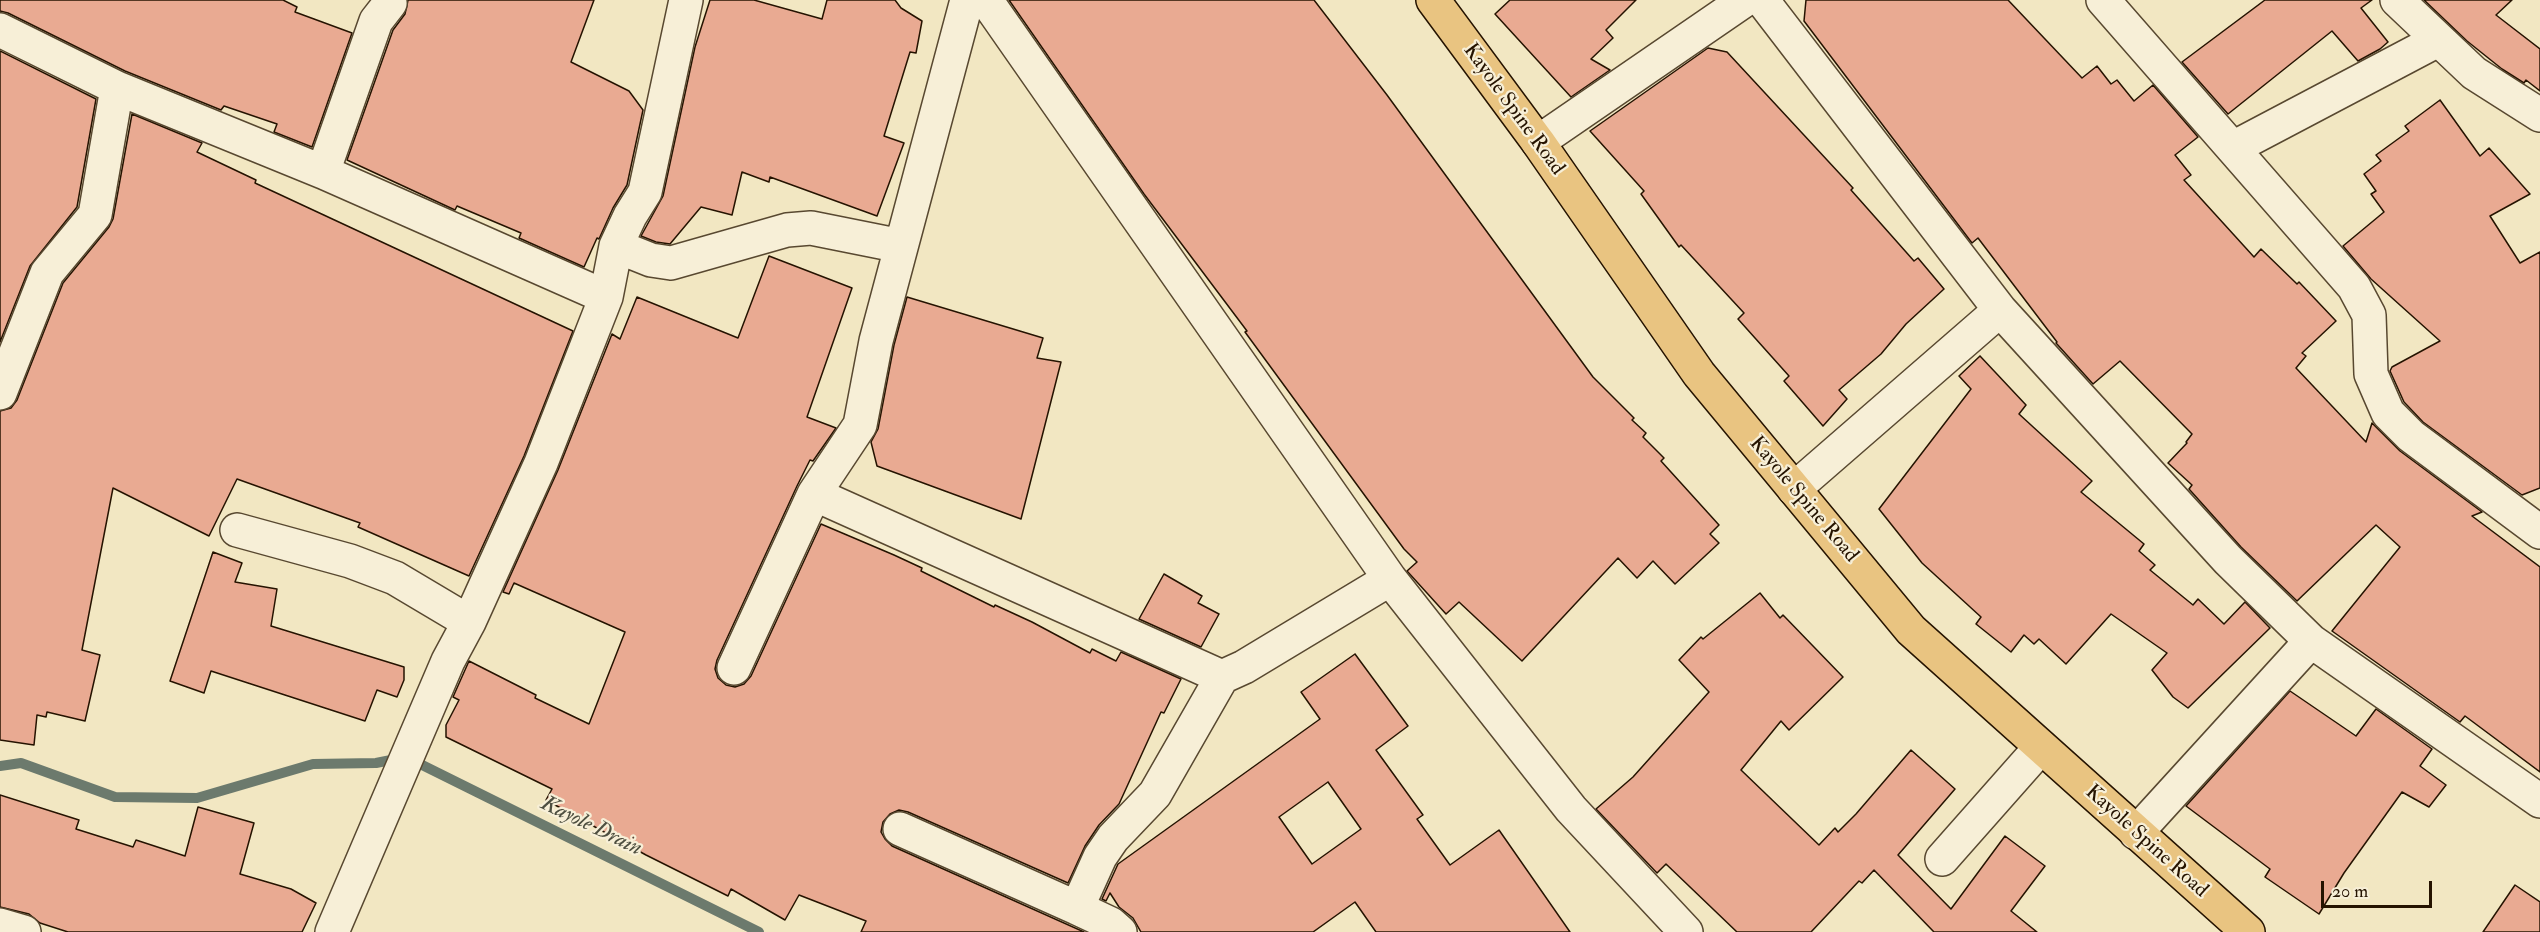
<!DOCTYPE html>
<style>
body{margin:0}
#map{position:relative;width:2540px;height:932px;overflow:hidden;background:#f2e7c2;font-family:"IM FELL Double Pica",serif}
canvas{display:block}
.scale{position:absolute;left:2321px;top:881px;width:111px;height:27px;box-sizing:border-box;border:3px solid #251300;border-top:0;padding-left:8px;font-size:18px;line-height:21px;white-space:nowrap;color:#251300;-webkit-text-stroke:4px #f7efd7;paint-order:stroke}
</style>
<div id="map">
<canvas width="2540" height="932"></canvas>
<div class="scale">20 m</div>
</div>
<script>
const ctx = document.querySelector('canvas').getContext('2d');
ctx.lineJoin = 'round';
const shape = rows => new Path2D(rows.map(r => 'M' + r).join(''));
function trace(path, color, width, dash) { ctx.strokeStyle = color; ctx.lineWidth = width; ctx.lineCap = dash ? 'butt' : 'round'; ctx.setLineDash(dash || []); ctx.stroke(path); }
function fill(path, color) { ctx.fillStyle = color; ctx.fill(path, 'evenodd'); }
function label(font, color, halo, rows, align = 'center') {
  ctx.font = font + ' "IM FELL Double Pica",serif'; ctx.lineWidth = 4.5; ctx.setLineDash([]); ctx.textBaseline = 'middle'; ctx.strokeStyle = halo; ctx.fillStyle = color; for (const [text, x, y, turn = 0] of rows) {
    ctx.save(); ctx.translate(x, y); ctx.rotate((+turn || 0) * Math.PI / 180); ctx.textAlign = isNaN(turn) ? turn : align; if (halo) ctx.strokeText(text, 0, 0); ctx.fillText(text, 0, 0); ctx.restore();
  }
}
trace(shape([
 [0,766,21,763,115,797,197,798,313,764,376,763,406,757,759,932]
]), '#6c7a6d', 10);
const building = shape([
 [0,0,283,0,297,7,295,12,352,33,312,147,274,132,277,124,224,106,221,110,125,71,8,13,0,11,0,0],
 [408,0,594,0,571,62,629,91,643,110,627,185,613,208,599,239,597,238,584,267,519,238,521,233,457,206,455,210,347,160,393,30,405,14,408,0],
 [710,0,754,0,822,19,827,0,895,0,901,8,922,21,916,53,910,52,884,136,904,143,877,216,770,177,769,182,742,172,732,215,701,207,670,244,656,242,641,236,663,196,695,47,710,0],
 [1009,0,1314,0,1387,95,1593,377,1634,418,1632,420,1646,433,1643,437,1664,458,1661,461,1719,525,1710,534,1719,543,1675,584,1653,561,1637,578,1618,558,1522,661,1459,602,1446,614,1407,571,1417,562,1404,549,1245,332,1247,331,1144,194,1009,0],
 [1510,0,1636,0,1606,30,1613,38,1591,59,1610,70,1571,97,1495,14,1510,0],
 [1806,0,2008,0,2082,78,2097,66,2111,84,2117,80,2134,101,2153,85,2198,137,2175,155,2191,175,2184,180,2254,257,2261,249,2297,284,2299,282,2336,321,2302,353,2306,356,2296,368,2366,442,2372,423,2400,451,2482,512,2472,516,2540,567,2540,772,2465,716,2460,722,2332,631,2400,547,2376,525,2297,601,2241,547,2189,489,2192,485,2168,463,2187,443,2186,442,2192,434,2120,361,2093,384,2056,343,2057,342,1978,238,1972,243,1804,21,1806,0],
 [2265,0,2372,0,2361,8,2388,42,2380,49,2358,61,2332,31,2228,114,2182,62,2265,0],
 [2424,0,2512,0,2496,15,2540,49,2540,91,2526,80,2524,83,2502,69,2467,41,2424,0],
 [1708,48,1727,52,1853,188,1851,190,1914,261,1918,258,1944,289,1906,324,1881,354,1839,390,1847,399,1823,426,1784,381,1789,376,1738,319,1744,313,1681,245,1679,247,1641,194,1644,191,1590,131,1708,48],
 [0,51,96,99,77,207,30,266,0,342,0,51],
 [2440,100,2480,156,2489,148,2530,194,2490,216,2520,263,2540,252,2540,488,2522,495,2423,422,2404,402,2390,371,2392,367,2440,341,2371,279,2343,246,2384,212,2371,194,2376,191,2364,174,2381,161,2376,155,2409,131,2405,126,2440,100],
 [132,114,202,143,197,152,256,180,255,183,573,331,524,456,469,576,358,527,360,523,237,479,209,536,113,488,82,650,100,655,85,721,47,712,46,717,37,715,34,745,0,740,0,411,11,408,17,400,63,283,109,227,113,219,132,114],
 [769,256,852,288,807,417,836,428,813,461,810,460,797,486,717,660,715,669,718,678,726,685,735,687,744,684,751,676,821,524,894,555,922,568,921,571,994,607,995,605,1032,622,1090,653,1092,649,1116,661,1121,652,1181,679,1164,713,1161,712,1119,804,1099,825,1085,846,1068,883,908,812,899,810,890,814,883,822,881,832,885,839,892,846,1084,932,861,932,866,921,799,895,785,920,731,889,728,896,646,855,546,800,552,789,446,737,446,725,459,700,453,697,469,661,536,695,535,698,589,724,625,632,514,583,509,594,503,592,558,470,612,334,620,339,637,297,738,338,769,256],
 [907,297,1043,338,1037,358,1061,362,1021,519,877,466,871,442,878,429,894,345,907,297],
 [1980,356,2026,405,2019,414,2092,481,2081,492,2144,544,2139,551,2155,565,2150,570,2193,605,2198,599,2224,624,2245,602,2270,628,2188,708,2173,697,2152,670,2167,653,2111,614,2066,664,2039,639,2034,644,2024,635,2011,652,1976,624,1981,617,1922,563,1879,509,1971,389,1959,376,1980,356],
 [213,552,242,563,235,582,277,589,271,626,404,667,404,680,397,697,377,690,365,721,211,671,204,693,170,681,213,552],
 [1164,574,1202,596,1198,603,1219,614,1201,647,1139,619,1164,574],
 [1760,593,1780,618,1783,615,1843,677,1789,730,1781,721,1741,770,1819,845,1835,828,1838,832,1856,814,1911,750,1955,789,1898,855,1951,909,2005,836,2045,866,2011,911,2037,932,1934,932,1874,870,1862,883,1859,881,1811,932,1737,932,1666,864,1657,873,1596,809,1633,777,1709,692,1679,660,1701,637,1703,639,1760,593],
 [1355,654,1408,726,1376,750,1423,815,1417,819,1450,865,1499,830,1570,932,1376,932,1355,902,1313,932,1141,932,1133,918,1119,907,1110,893,1106,901,1102,899,1118,864,1320,719,1301,692,1355,654],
 [1328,782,1361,829,1312,864,1279,817,1328,782],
 [2290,691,2356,736,2376,709,2432,749,2420,766,2446,785,2429,807,2402,792,2344,873,2319,914,2265,877,2270,869,2186,806,2290,691],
 [0,795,79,820,76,829,133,847,136,840,185,856,198,807,254,823,240,874,291,889,316,903,302,932,68,932,40,923,29,914,0,907,0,795],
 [2515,885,2540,902,2540,932,2483,932,2515,885]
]);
fill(building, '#e9aa92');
trace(building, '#251300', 1.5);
const minor = shape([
 [986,0,1390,579,1571,809,1686,932],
 [1762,0,2000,310,2228,560,2311,641],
 [2103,0,2354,287,2369,315,2371,374,2388,413,2411,436,2540,532],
 [2397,0,2474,73,2540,115],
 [0,30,117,88,323,172,606,297],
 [1538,142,1745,0],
 [2233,148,2438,40],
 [323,172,376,21,390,3,389,0],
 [616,246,651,260,671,263,787,230,811,228,901,246],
 [0,393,47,273,95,215,117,88],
 [1794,489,2000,310],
 [814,494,860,425,876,341,967,0],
 [237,530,350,561,395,578,469,622],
 [734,668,814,494,1222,677,1244,667,1390,579],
 [900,829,1077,908],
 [2136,833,2311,641,2540,801],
 [1942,859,2041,747],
 [0,925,24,932],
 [332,932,448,661,469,622,541,463,606,297,616,246,630,216,645,192,686,0],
 [1120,932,1111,924,1077,908,1100,857,1113,838,1155,794,1222,677]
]);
const major = shape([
 [1433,0,1538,142,1699,374,1911,630,2248,932]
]);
trace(minor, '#584830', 36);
trace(major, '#251300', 36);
trace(minor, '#f7efd7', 33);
trace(major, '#e9c481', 33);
label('21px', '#251300', '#f7efd7', [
 ["Kayole Spine Road",1513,110,54],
 ["Kayole Spine Road",1803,500,50],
 ["Kayole Spine Road",2146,842,42]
]);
label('italic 22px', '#4e4f40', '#f7efd7', [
 ["Kayole Drain",591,827,26]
]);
</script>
